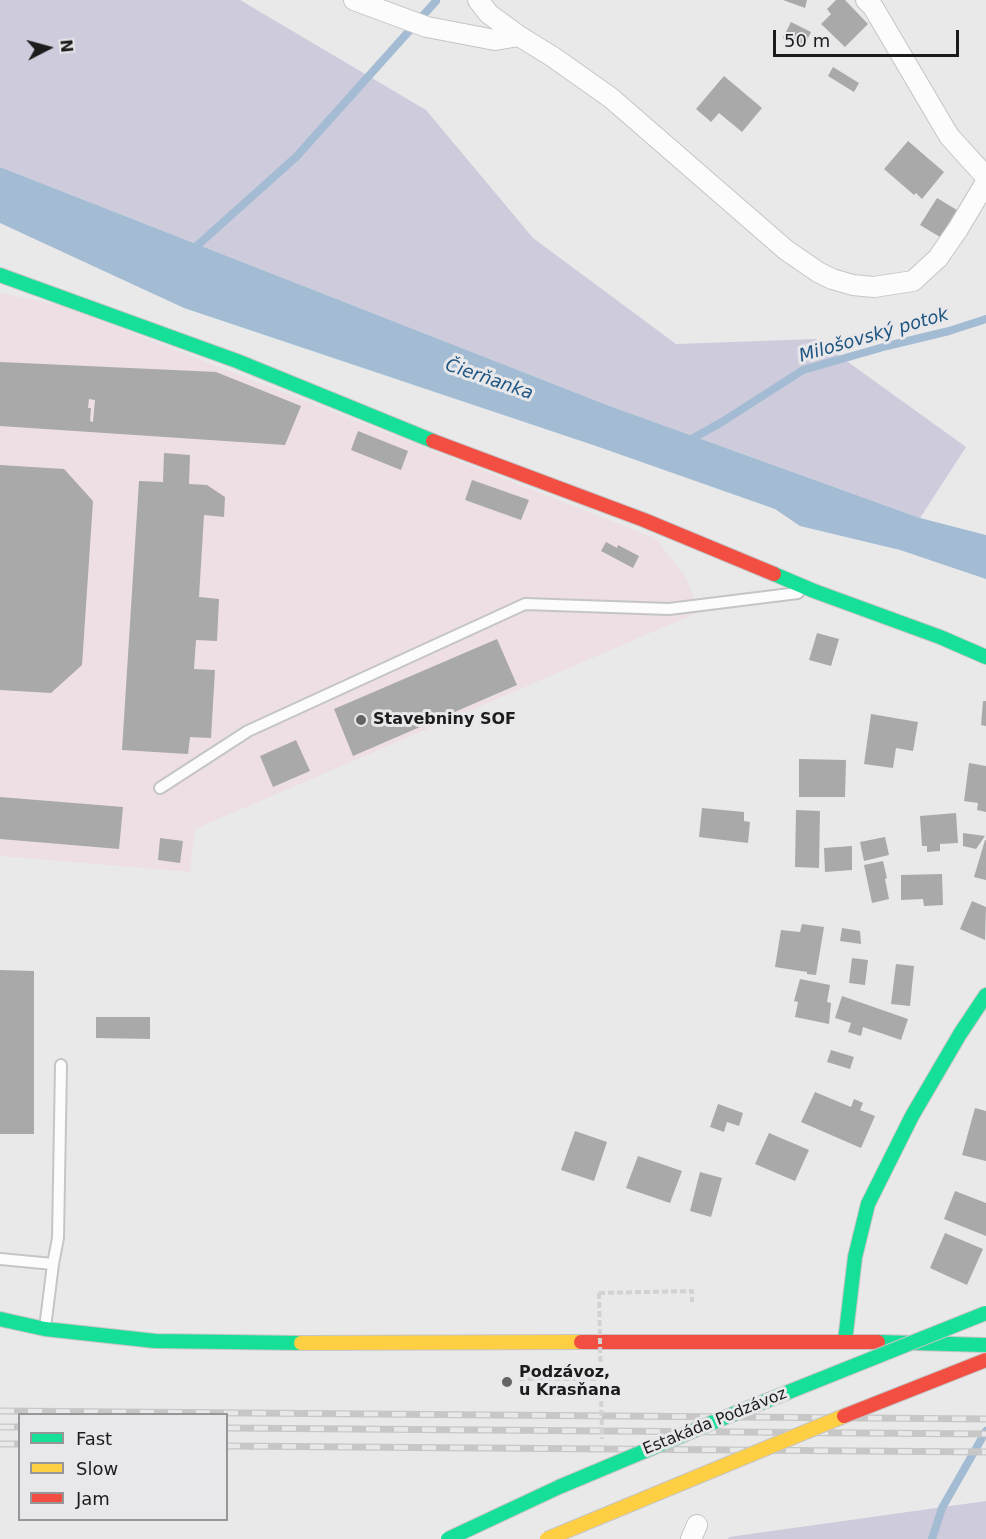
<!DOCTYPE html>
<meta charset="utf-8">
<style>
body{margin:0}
#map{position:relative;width:986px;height:1539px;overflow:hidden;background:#e9e9ea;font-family:"DejaVu Sans",sans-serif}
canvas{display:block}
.legend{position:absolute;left:18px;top:1413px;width:210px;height:108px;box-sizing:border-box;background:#e8e8eb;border:2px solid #969699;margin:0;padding:8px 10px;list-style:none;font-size:18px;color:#1c1c1d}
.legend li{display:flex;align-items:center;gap:12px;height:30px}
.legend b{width:30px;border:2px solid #969699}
.north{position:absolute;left:18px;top:18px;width:60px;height:60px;-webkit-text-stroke:4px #e8e8eb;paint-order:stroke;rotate:84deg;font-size:16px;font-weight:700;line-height:24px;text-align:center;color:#1c1c1d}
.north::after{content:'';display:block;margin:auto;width:21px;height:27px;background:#1c1c1d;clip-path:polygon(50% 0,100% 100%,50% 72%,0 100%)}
.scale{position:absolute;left:773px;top:30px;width:186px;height:27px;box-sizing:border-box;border:3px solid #1c1c1d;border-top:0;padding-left:8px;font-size:18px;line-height:21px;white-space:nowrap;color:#1c1c1d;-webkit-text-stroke:4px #e8e8eb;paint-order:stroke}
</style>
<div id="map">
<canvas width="986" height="1539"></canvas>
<ul class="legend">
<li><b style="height:8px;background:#16e098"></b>Fast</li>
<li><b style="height:8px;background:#ffcf43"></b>Slow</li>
<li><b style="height:8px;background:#f24e42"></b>Jam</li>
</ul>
<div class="north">N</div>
<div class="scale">50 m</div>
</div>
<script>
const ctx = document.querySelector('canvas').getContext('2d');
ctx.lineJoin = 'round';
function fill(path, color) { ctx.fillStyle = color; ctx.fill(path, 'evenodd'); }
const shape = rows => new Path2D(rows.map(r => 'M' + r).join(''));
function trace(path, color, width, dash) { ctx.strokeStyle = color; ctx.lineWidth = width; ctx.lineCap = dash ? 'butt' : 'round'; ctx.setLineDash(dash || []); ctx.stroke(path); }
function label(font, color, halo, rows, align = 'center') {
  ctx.font = font + ' "DejaVu Sans",sans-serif'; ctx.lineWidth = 6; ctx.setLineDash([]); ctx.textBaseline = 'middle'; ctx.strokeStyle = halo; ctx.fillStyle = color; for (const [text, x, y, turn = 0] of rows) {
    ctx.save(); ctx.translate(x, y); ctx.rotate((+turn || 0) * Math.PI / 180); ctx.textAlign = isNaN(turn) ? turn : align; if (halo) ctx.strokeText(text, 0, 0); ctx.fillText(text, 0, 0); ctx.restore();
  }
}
fill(shape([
 [0,293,61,305,655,538,686,577,699,612,195,829,190,872,0,856]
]), '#eddfe3');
fill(shape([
 [0,0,240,0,426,110,533,238,676,344,816,339,966,447,920,518,607,405,0,167],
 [986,1501,986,1539,728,1539,729,1537]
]), '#cdcbdc');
fill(shape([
 [0,167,607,405,920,518,986,535,986,579,900,550,800,526,775,509,596,446,184,308,0,223]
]), '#a3bcd3');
trace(shape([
 [190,252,296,157,436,1],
 [688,441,722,422,803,370,887,346,949,331,986,319],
 [932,1539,942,1508,986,1431]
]), '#a3bcd3', 8);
fill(shape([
 [783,0,807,0,805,8],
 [836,0,845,0,868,24,845,47,821,24,831,14,827,9],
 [791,22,811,32,803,48,783,38],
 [833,67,859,83,854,92,828,76],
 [724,76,762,108,742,132,719,113,711,122,696,109],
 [908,141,944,172,922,199,916,193,914,195,884,169],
 [937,198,957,210,940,237,920,225],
 [0,362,216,372,301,406,285,445,0,426],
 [89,399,95,400,93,422,90,421,91,408,88,408],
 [358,431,408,451,401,470,351,450],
 [164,453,190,455,189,484,207,485,225,497,224,517,204,515,199,597,219,599,217,641,196,640,194,669,215,670,211,738,190,737,188,754,122,750,139,481,163,482],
 [0,465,64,469,93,501,82,665,51,693,0,690],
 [472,480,529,500,521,520,465,500],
 [606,542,617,548,618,545,639,556,633,568,601,551],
 [817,633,839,639,831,666,809,660],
 [497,639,517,685,353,756,334,709],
 [983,701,986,701,986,726,981,725],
 [871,714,918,722,913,751,896,748,893,768,864,764],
 [296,740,310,771,273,787,260,756],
 [799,759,846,760,845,797,799,797],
 [969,763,986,766,986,812,977,810,978,803,964,801],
 [0,797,123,807,119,849,0,839],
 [702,808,744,812,744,821,750,822,748,843,699,837],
 [796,810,820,811,819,868,795,867],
 [956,813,958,843,940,844,940,851,927,852,927,846,922,846,920,816],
 [963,833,985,836,976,849,963,846],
 [885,837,889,855,864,861,860,842],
 [160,838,183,841,180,863,158,860],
 [985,840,986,840,986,880,974,877],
 [852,846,852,870,825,872,824,848],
 [883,861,887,878,885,879,889,899,872,903,864,865],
 [942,874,943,905,924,906,923,899,901,900,901,875],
 [972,901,986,907,985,940,960,929],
 [802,924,824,927,816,975,807,974,807,972,775,967,781,930,800,932],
 [842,928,860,931,861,944,840,941],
 [852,958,868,960,865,985,849,983],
 [896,964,914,966,910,1006,891,1004],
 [0,970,34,971,34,1134,0,1134],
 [800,979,830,985,827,1002,831,1003,829,1024,795,1017,798,1002,794,1001],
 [842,996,908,1019,901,1040,863,1027,861,1036,848,1032,851,1023,835,1018],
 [96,1017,150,1017,150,1039,96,1038],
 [831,1050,854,1057,850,1069,827,1062],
 [815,1092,851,1107,854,1099,863,1103,860,1110,875,1116,861,1148,801,1122],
 [718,1104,743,1113,739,1126,727,1122,724,1132,710,1127],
 [975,1108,986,1111,986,1161,962,1155],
 [575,1131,607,1142,594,1181,561,1170],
 [769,1133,809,1150,795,1181,755,1164],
 [638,1156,682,1171,670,1203,626,1188],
 [700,1172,722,1178,711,1217,690,1211],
 [955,1191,986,1203,986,1236,944,1219],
 [945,1233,983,1249,967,1285,930,1268]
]), '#a9a9a9');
const lane = shape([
 [160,788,248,731,525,604,669,609,798,593],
 [0,1259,53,1264],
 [45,1328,53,1264,58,1238,61,1065]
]);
const street = shape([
 [354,0,427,27,495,40,519,36],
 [478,0,489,14,519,36,553,57,611,98,786,250,818,272,832,279,853,285,874,287,913,281,938,258,958,229,986,182],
 [866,0,873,7,949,136,986,177],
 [691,1539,697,1525]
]);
const fast = shape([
 [0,275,237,361,433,441],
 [774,574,814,591,940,637,986,657],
 [0,1319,45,1329,155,1341,301,1343],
 [845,1341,855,1257,868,1204,912,1116,960,1034,986,995],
 [878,1342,986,1345]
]);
const slow = shape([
 [301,1343,581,1342]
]);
const jam = shape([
 [433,441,644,520,774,574],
 [581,1342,878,1342]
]);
trace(lane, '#c5c5c6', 14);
trace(street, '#c5c5c6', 22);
trace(fast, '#c5c5c6', 16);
trace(slow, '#c5c5c6', 16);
trace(jam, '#c5c5c6', 16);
trace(shape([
 [599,1293,692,1291,692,1302],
 [524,1368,521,1379,601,1379]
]), '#d2d2d3', 4, [6, 3]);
trace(lane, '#fcfcfc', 10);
trace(street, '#fcfcfc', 20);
trace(fast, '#16e098', 14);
trace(slow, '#ffcf43', 14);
trace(jam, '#f24e42', 14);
const rail = shape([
 [0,1411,986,1419],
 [0,1427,20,1427],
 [226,1428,986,1434],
 [0,1444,20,1444],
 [226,1446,986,1452]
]);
trace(rail, '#c7c7c7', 7);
trace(rail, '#e8e8eb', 4.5, [14]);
const fastBridge = shape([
 [448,1539,559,1487,721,1419,986,1313]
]);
const slowBridge = shape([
 [547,1539,844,1416]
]);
const jamBridge = shape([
 [844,1416,986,1360]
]);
trace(fastBridge, '#c5c5c6', 16, []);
trace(slowBridge, '#c5c5c6', 16, []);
trace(jamBridge, '#c5c5c6', 16, []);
trace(shape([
 [599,1293,602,1439]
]), '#d2d2d3', 4, [6, 3]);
trace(fastBridge, '#16e098', 14);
trace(slowBridge, '#ffcf43', 14);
trace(jamBridge, '#f24e42', 14);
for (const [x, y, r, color] of [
 [361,720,6,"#646465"],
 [507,1382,6,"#646465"]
]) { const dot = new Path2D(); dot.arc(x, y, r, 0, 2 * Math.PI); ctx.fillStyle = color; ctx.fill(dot); trace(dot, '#e8e8eb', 2); }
label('bold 16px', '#1c1c1d', '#e8e8eb', [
 ["Stavebniny SOF",373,720],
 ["Podzávoz,",519,1373],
 ["u Krasňana",519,1391]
], 'left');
label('16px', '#1c1c1d', '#e8e8eb', [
 ["Estakáda Podzávoz",715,1422,-22]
]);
label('italic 18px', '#1e5581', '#e8e8eb', [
 ["Milošovský potok",874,336,-16],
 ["Čierňanka",489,380,19]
]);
</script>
